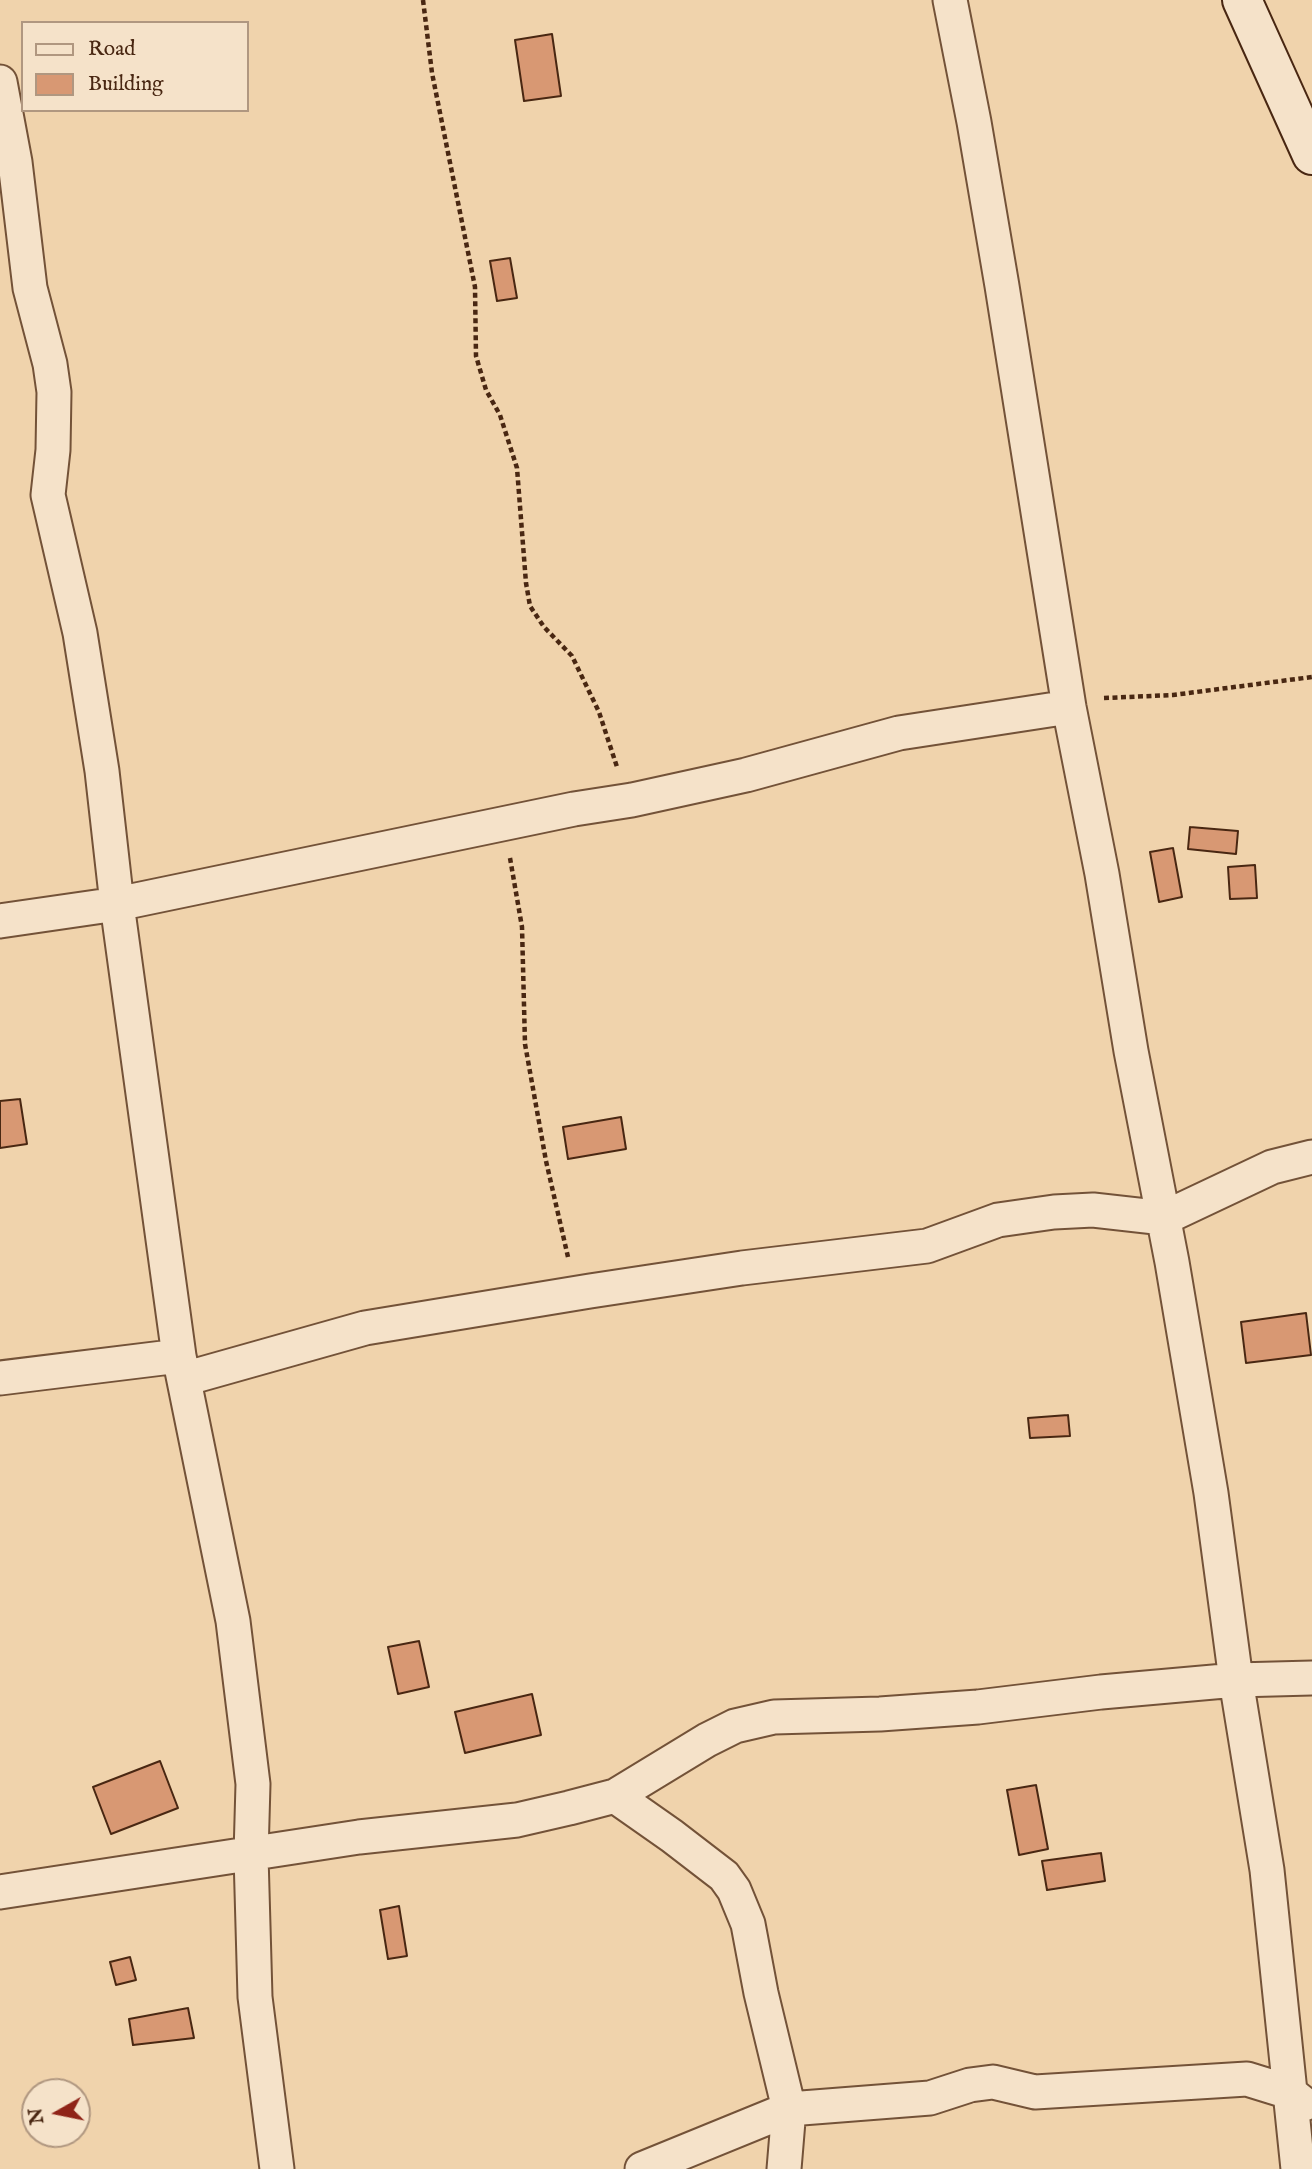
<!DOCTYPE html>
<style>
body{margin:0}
#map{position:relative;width:1312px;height:2169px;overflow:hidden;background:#f0d3ac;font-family:"IM FELL English",serif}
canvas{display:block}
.legend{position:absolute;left:21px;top:21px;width:228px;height:91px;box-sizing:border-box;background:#f5e2c9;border:2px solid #b09780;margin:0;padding:9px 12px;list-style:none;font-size:21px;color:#492712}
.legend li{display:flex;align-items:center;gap:14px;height:35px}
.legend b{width:35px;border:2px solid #b09780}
.north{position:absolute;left:21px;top:2078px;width:70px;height:70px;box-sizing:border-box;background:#f5e2c9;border:2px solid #b09780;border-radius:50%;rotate:261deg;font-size:19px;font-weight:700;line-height:28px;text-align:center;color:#492712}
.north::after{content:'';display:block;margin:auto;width:24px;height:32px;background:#8f2418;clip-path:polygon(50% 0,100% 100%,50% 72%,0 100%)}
</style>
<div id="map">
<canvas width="1312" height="2169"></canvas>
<ul class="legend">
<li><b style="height:9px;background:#f5e2c9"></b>Road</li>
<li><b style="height:19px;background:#d89873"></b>Building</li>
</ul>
<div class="north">N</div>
</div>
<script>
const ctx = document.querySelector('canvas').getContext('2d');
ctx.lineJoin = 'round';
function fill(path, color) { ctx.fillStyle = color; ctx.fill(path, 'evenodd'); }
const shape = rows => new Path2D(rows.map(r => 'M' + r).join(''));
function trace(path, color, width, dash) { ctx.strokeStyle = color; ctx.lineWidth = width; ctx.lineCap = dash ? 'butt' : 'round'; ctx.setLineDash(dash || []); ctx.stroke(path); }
const building = shape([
 [552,34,561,96,524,101,515,40,552,34],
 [510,258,517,298,497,301,490,261,510,258],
 [1190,827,1238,831,1236,854,1188,849,1190,827],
 [1173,848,1182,897,1159,902,1150,852,1173,848],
 [1255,865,1257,898,1230,899,1228,867,1255,865],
 [20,1099,27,1144,0,1148,0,1101,20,1099],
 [621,1117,626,1149,568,1159,563,1127,621,1117],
 [1306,1313,1311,1355,1246,1363,1241,1322,1306,1313],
 [1068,1415,1070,1436,1030,1438,1028,1418,1068,1415],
 [419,1641,429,1687,398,1694,388,1647,419,1641],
 [532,1694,541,1735,465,1753,455,1712,532,1694],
 [160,1761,178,1808,111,1834,93,1787,160,1761],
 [1036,1785,1048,1849,1019,1855,1007,1790,1036,1785],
 [1101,1853,1105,1881,1047,1890,1042,1861,1101,1853],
 [399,1906,407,1956,388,1959,380,1910,399,1906],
 [130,1957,136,1980,116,1985,110,1962,130,1957],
 [188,2008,194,2038,133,2045,129,2019,188,2008]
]);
fill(building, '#d89873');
trace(building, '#492712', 2);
const street = shape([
 [950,0,974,122,1002,286,1069,707,1102,874,1131,1051,1172,1262,1211,1493,1236,1680,1267,1870,1298,2169],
 [0,82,15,162,30,288,50,364,54,392,53,450,48,495,80,633,102,771,117,904,179,1356,233,1621,253,1784,251,1855,255,1997,277,2169],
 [0,921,117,904,574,809,632,800,746,775,899,733,1069,707],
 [0,1378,179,1356],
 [184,1379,365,1328,590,1291,742,1268,927,1246,998,1220,1054,1212,1093,1210,1164,1218,1272,1167,1312,1157],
 [615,1796,672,1836,724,1876,734,1890,748,1924,761,1993,789,2109,930,2098,970,2085,993,2082,1035,2092,1247,2079,1289,2092,1304,2104],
 [0,1892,359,1837,517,1820,569,1808,615,1796,707,1740,735,1726,774,1717,880,1714,978,1707,1101,1692,1236,1680,1312,1678],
 [642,2169,789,2109,784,2169]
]);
const secondary = shape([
 [1242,0,1312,155]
]);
trace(street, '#735238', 37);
trace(secondary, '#492712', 42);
trace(shape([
 [423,0,432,73,475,287,476,356,486,390,500,415,517,468,526,583,530,606,544,627,572,656,599,712,617,767],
 [1104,698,1173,695,1312,677],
 [510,858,522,927,525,1044,546,1161,568,1257]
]), '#492712', 4.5, [5, 3.5]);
trace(street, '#f5e2c9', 33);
trace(secondary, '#f5e2c9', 38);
</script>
